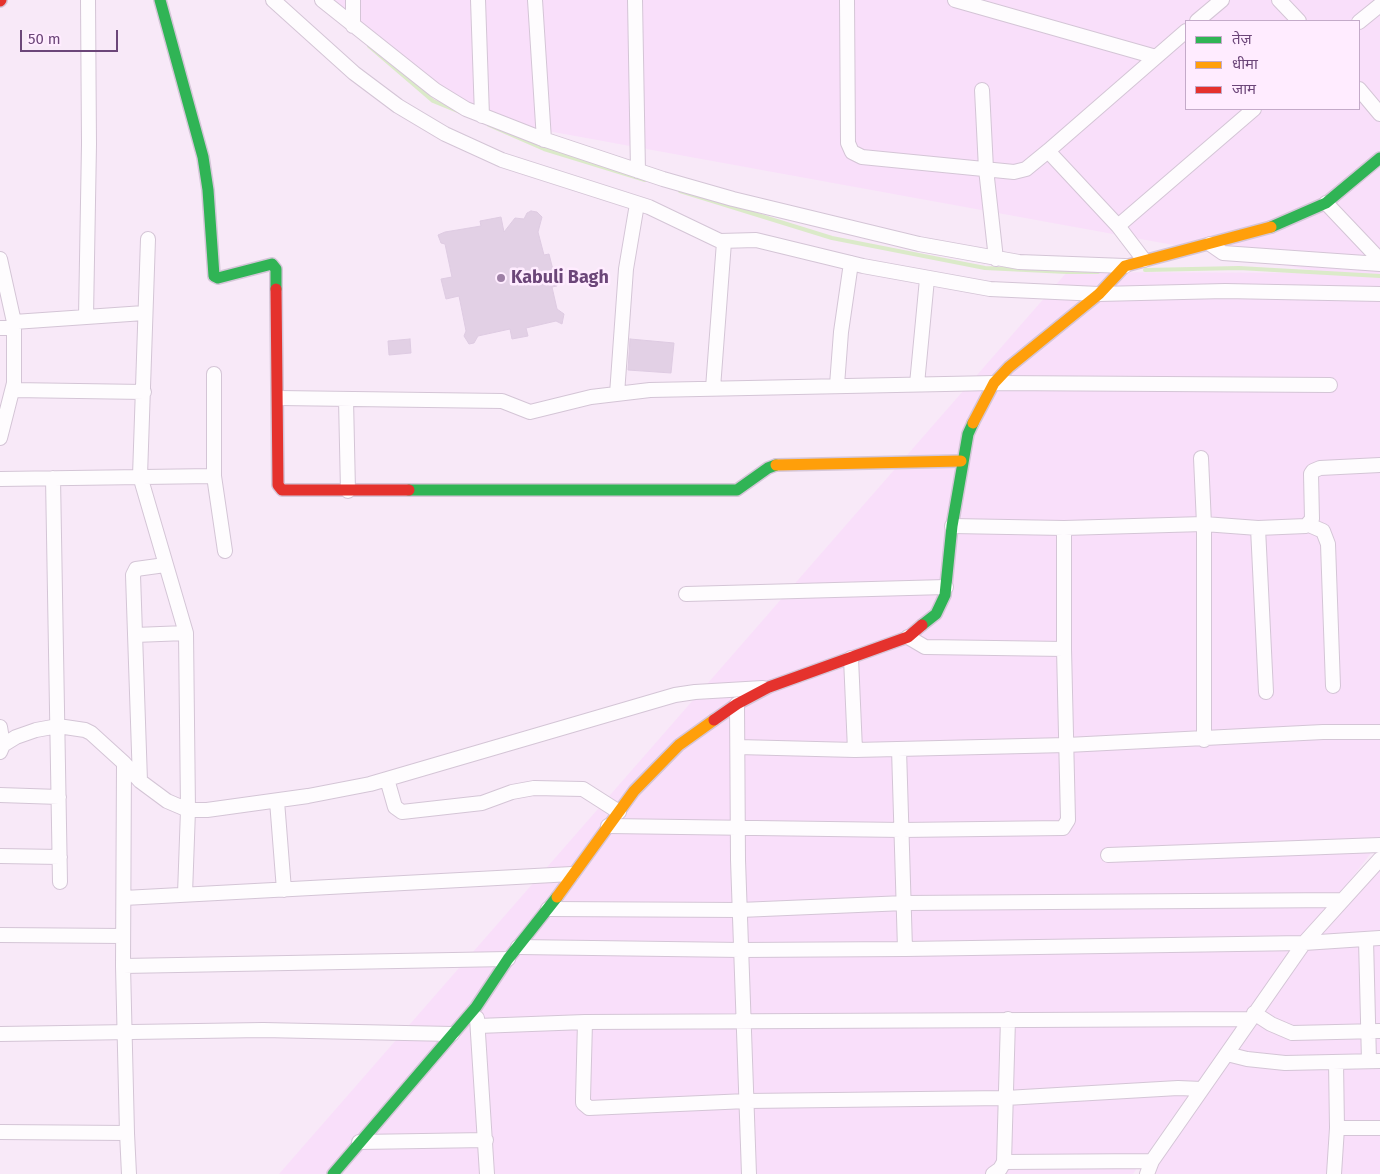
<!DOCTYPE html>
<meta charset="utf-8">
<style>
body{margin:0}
#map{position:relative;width:1380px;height:1174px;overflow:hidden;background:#f8e9f8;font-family:"Fira Sans","Noto Sans Devanagari",sans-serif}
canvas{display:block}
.legend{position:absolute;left:1185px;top:20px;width:175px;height:90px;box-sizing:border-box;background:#ffecff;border:1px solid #c4aac9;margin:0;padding:6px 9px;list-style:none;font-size:15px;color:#6c4679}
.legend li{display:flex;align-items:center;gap:10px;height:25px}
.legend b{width:25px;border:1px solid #c4aac9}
.scale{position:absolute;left:20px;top:30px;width:98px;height:22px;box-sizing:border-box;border:2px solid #6c4679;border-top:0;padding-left:6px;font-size:15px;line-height:18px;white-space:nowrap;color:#6c4679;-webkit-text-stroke:4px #ffecff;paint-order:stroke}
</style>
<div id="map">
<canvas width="1380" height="1174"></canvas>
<ul class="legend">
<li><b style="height:6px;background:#30b455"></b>तेज़</li>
<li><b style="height:6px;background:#ff9f0a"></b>धीमा</li>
<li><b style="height:6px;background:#e5322d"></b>जाम</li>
</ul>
<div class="scale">50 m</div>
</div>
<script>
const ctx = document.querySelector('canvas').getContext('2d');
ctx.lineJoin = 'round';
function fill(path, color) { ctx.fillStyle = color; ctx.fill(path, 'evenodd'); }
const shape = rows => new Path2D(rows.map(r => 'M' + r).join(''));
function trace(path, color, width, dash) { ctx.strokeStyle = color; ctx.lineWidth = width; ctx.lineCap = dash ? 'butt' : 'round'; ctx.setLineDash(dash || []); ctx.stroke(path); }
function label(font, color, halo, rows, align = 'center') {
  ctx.font = font + ' "Fira Sans",sans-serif'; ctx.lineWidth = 5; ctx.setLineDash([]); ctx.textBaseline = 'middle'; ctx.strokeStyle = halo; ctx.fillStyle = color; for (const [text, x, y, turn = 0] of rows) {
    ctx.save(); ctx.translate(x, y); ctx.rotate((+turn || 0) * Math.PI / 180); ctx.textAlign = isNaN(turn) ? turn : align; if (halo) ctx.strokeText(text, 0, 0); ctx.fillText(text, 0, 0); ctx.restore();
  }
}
fill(shape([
 [331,0,1380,0,1380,841,1199,1080,1133,1174,279,1174,1067,272,1327,273,471,117,433,101],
 [1186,21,1359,21,1359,109,1186,109],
 [1380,854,1380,1174,1145,1174,1322,923]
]), '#f9dffa');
trace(shape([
 [369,46,433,101,460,112],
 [489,125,544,149,645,180],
 [680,191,832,238,985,268,1067,272,1098,272],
 [1145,270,1239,268,1380,276]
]), '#dbeac9', 4);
const building = shape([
 [531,211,537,212,542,217,538,232,544,255,549,254,557,286,552,287,557,309,564,314,562,324,556,321,526,328,528,336,512,339,510,329,478,336,474,343,469,344,464,336,466,331,459,296,446,299,441,279,452,277,445,244,441,243,438,235,445,232,481,226,480,221,501,217,504,232,515,218,524,219,527,213,531,211],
 [410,339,411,353,389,355,388,341,410,339],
 [630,339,674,343,671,373,628,370,630,339]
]);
fill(building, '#e2d0e5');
trace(building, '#decbe2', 1);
const street = shape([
 [273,0,354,73,398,106,445,134,502,160,649,207,720,241,756,240,863,266,990,289,1099,294,1225,291,1380,294],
 [322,0,435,90,466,109,540,138,663,179,733,199,919,244,1019,262,1125,266],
 [478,0,482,116],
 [535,0,544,140],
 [635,0,638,171],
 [847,0,848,143,852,152,862,157,1014,172,1026,169,1048,151,1186,31],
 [955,0,1156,57],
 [1279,0,1299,21],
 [1197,21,1222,0],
 [1359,22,1380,5],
 [353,26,353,0],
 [1359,89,1380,114],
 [982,90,986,169,996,259],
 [1048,151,1118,226,1144,260],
 [1326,203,1380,260],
 [1118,226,1254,109],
 [148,239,140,476,186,633,188,810,185,894],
 [1210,244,1223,253,1380,264],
 [0,259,14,322,14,383,0,438],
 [86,317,89,144,88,0],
 [14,322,144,313],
 [0,328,14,328],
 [214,374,214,476,225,551],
 [917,384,927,279],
 [837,385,841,332,851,263],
 [713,388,724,242],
 [13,390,144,392],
 [617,394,626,269,637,204],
 [279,398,502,401,530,412,591,397,650,390,994,383,1330,385],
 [346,399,348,491],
 [1201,458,1204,524,1204,740],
 [53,478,60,882],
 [0,479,214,476],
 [1309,525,1323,531,1328,544,1333,686],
 [952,526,1064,528,1204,524,1258,528,1306,526,1312,519,1311,474,1313,471,1320,468,1380,465],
 [1258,528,1266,692],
 [686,594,946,587],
 [135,635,186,633],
 [908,637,925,647,1064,649],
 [851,658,855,750,1067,745,1323,732,1380,732],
 [737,704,738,860,749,1174],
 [0,727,3,745,0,752],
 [3,745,16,737,36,730,58,726,85,730,91,733,124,763,140,781,167,801,188,810,207,810,308,796,370,784,675,695,695,692,763,688],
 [738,747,855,750],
 [899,749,905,949],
 [387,779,395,807,402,812,482,803,512,792,534,788,583,789,619,812],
 [140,781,133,575,136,569,165,565],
 [0,795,59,797],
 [277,801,284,890],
 [608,826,902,830,1063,828,1068,820,1064,649,1064,528],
 [1108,855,1380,845],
 [0,856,60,857],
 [124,898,572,874],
 [548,909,740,910,905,903,1343,900],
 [0,935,123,936],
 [1366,939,1369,1061],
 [518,947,741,950,905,949,1304,943,1380,938],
 [123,966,508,959],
 [1254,1013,1271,1024,1292,1033,1380,1031],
 [477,1018,487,1174],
 [1008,1019,1004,1162,1152,1161],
 [585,1022,583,1099,583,1103,589,1108,747,1101,1006,1098,1178,1088,1202,1089],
 [478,1026,585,1022,1250,1019],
 [0,1034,263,1030,452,1034],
 [1227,1054,1247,1059,1285,1063,1380,1061],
 [1337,1128,1380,1128],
 [0,1132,127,1133,123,966,124,763],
 [127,1133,129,1174],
 [359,1142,486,1140],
 [993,1174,1000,1169,1004,1162],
 [1147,1174,1152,1161,1304,943,1380,859],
 [1334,1174,1337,1128,1336,1062]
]);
const fast = shape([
 [160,0,203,157,208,190,214,276,218,278,272,264,276,269,276,289],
 [1271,227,1326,203,1380,158],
 [409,490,737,490,768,468,776,465],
 [922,625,936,614,945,595,952,526,968,434,973,423],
 [333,1174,476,1007,508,959,557,897]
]);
const slow = shape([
 [973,423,994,383,1009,367,1099,294,1125,266,1271,227],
 [776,465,961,461],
 [557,897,634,791,679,745,714,720]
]);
const jam = shape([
 [0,1,1,0],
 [276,289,278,485,282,490,409,490],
 [714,720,737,704,769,687,908,637,922,625]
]);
trace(street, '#d4c5d6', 16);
trace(fast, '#d5c6d8', 14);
trace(slow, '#d5c6d8', 14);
trace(jam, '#d5c6d8', 14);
trace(street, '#fefcfe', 14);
trace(fast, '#30b455', 11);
trace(slow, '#ff9f0a', 11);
trace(jam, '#e5322d', 11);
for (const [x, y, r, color] of [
 [501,278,5,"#9d7fa5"]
]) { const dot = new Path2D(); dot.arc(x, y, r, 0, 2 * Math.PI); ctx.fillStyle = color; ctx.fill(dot); trace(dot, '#ffecff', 2); }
label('bold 18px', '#6c4679', '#ffecff', [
 ["Kabuli Bagh",511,278]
], 'left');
</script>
